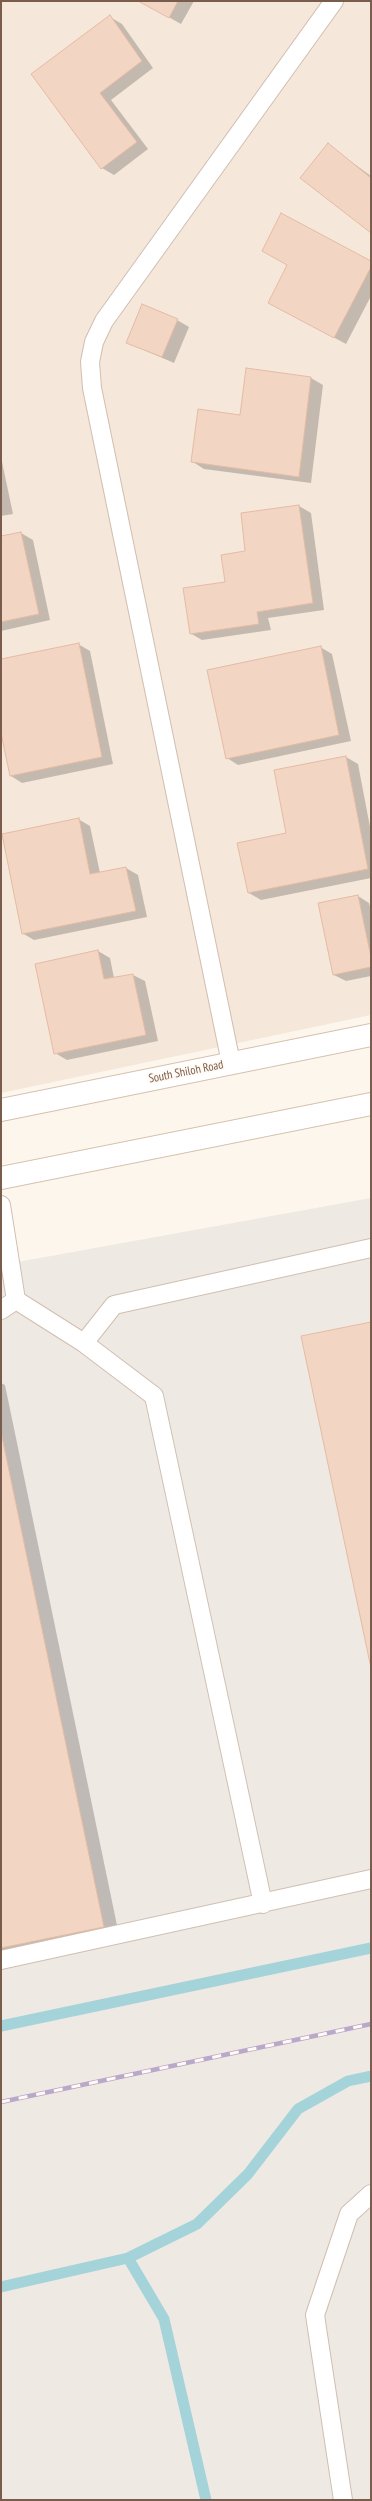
<!DOCTYPE html>
<style>
body{margin:0}
#map{position:relative;width:372px;height:2501px;overflow:hidden;background:#fdf6ec;font-family:"PT Sans Narrow",sans-serif}
canvas{display:block}
.frame{position:absolute;inset:0;border:2px solid #7a5c4d;pointer-events:none}
</style>
<div id="map">
<canvas width="372" height="2501"></canvas>
<div class="frame"></div>
</div>
<script>
const ctx = document.querySelector('canvas').getContext('2d');
ctx.lineJoin = 'round';
function fill(path, color) { ctx.fillStyle = color; ctx.fill(path, 'evenodd'); }
const shape = rows => new Path2D(rows.map(r => 'M' + r).join(''));
function trace(path, color, width, dash) { ctx.strokeStyle = color; ctx.lineWidth = width; ctx.lineCap = dash ? 'butt' : 'round'; ctx.setLineDash(dash || []); ctx.stroke(path); }
function label(font, color, halo, rows, align = 'center') {
  ctx.font = font + ' "PT Sans Narrow",sans-serif'; ctx.lineWidth = 3.5; ctx.setLineDash([]); ctx.textBaseline = 'middle'; ctx.strokeStyle = halo; ctx.fillStyle = color; for (const [text, x, y, turn = 0] of rows) {
    ctx.save(); ctx.translate(x, y); ctx.rotate((+turn || 0) * Math.PI / 180); ctx.textAlign = isNaN(turn) ? turn : align; if (halo) ctx.strokeText(text, 0, 0); ctx.fillText(text, 0, 0); ctx.restore();
  }
}
fill(shape([
 [1,1,371,1,371,1015,1,1093]
]), '#f5e8da');
fill(shape([
 [371,1198,371,2500,1,2500,1,1265]
]), '#efe9e4');
fill(shape([
 [140,1,194,1,181,24],
 [110,17,122,24,153,68,111,100,148,149,114,175,102,168,32,74],
 [328,145,371,176,371,232],
 [371,262,371,296,346,344,281,309],
 [177,320,189,327,174,363,128,343],
 [247,369,311,378,323,385,311,483,204,469,193,462,241,416],
 [1,457,13,514,1,516],
 [299,506,311,513,324,610,268,618,271,630,202,640,190,633,246,552],
 [21,533,33,540,50,620,1,631,1,537],
 [78,644,90,651,113,764,22,783,11,776,1,728,1,660],
 [320,647,332,654,351,741,238,765,227,758],
 [346,757,358,764,371,832,371,878,261,900,249,893,287,834],
 [78,819,90,826,100,873,126,868,138,875,147,917,34,940,22,933],
 [358,896,369,903,371,910,371,976,346,981,334,975],
 [98,951,110,958,114,978,133,975,145,981,158,1041,67,1060,55,1053],
 [1,1383,5,1385,119,1935,1,1960]
]), '#0003');
trace(shape([
 [1,2026,371,1948],
 [128,2258,164,2319,206,2500],
 [1,2287,128,2258,197,2224,248,2174,298,2109,348,2081,371,2076]
]), '#a5d3da', 11);
const building = shape([
 [138,1,178,1,169,18,138,1],
 [110,15,142,61,100,93,137,142,101,169,31,74,110,15],
 [328,143,371,178,371,233,300,178,328,143],
 [281,213,371,261,371,267,334,338,268,303,287,265,262,251,281,213],
 [142,304,178,319,162,357,126,343,142,304],
 [246,368,311,377,299,477,191,462,198,409,240,415,246,368],
 [299,505,313,603,257,612,259,624,190,634,183,588,225,582,221,555,245,551,241,513,299,505],
 [21,532,39,614,1,622,1,536,21,532],
 [79,643,102,757,10,776,1,733,1,659,79,643],
 [321,646,339,735,226,759,207,670,321,646],
 [346,756,368,869,248,893,237,843,286,833,274,770,346,756],
 [79,818,90,874,126,867,136,911,22,934,2,834,79,818],
 [358,895,371,957,371,967,333,975,318,903,358,895],
 [98,950,104,979,133,974,146,1035,54,1054,35,964,98,950],
 [371,1322,371,1668,301,1336,371,1322],
 [1,1432,104,1927,1,1948,1,1432]
]);
fill(building, '#f3d5c3');
trace(building, '#e6bba3', 1);
const service = shape([
 [231,1063,92,388,90,362,94,342,104,321,334,1],
 [1,1205,16,1300],
 [1,1310,16,1300,84,1343,114,1305,371,1248],
 [84,1343,154,1396,263,1904],
 [1,1960,371,1879],
 [343,2500,315,2315,349,2214,371,2194]
]);
const secondary = shape([
 [1,1110,371,1035],
 [1,1178,371,1104]
]);
trace(service, '#d1beb0', 20);
trace(secondary, '#d6c0b0', 24);
trace(service, '#fff', 18);
trace(secondary, '#fff', 22);
const rail = shape([
 [1,2102,371,2024]
]);
trace(rail, '#b9a8c9', 4.5);
trace(rail, '#fffaf3', 3, [9]);
label('12px', '#7a5c4d', '#fffaf3', [
 ["South Shiloh Road",186,1072,-11]
]);
</script>
